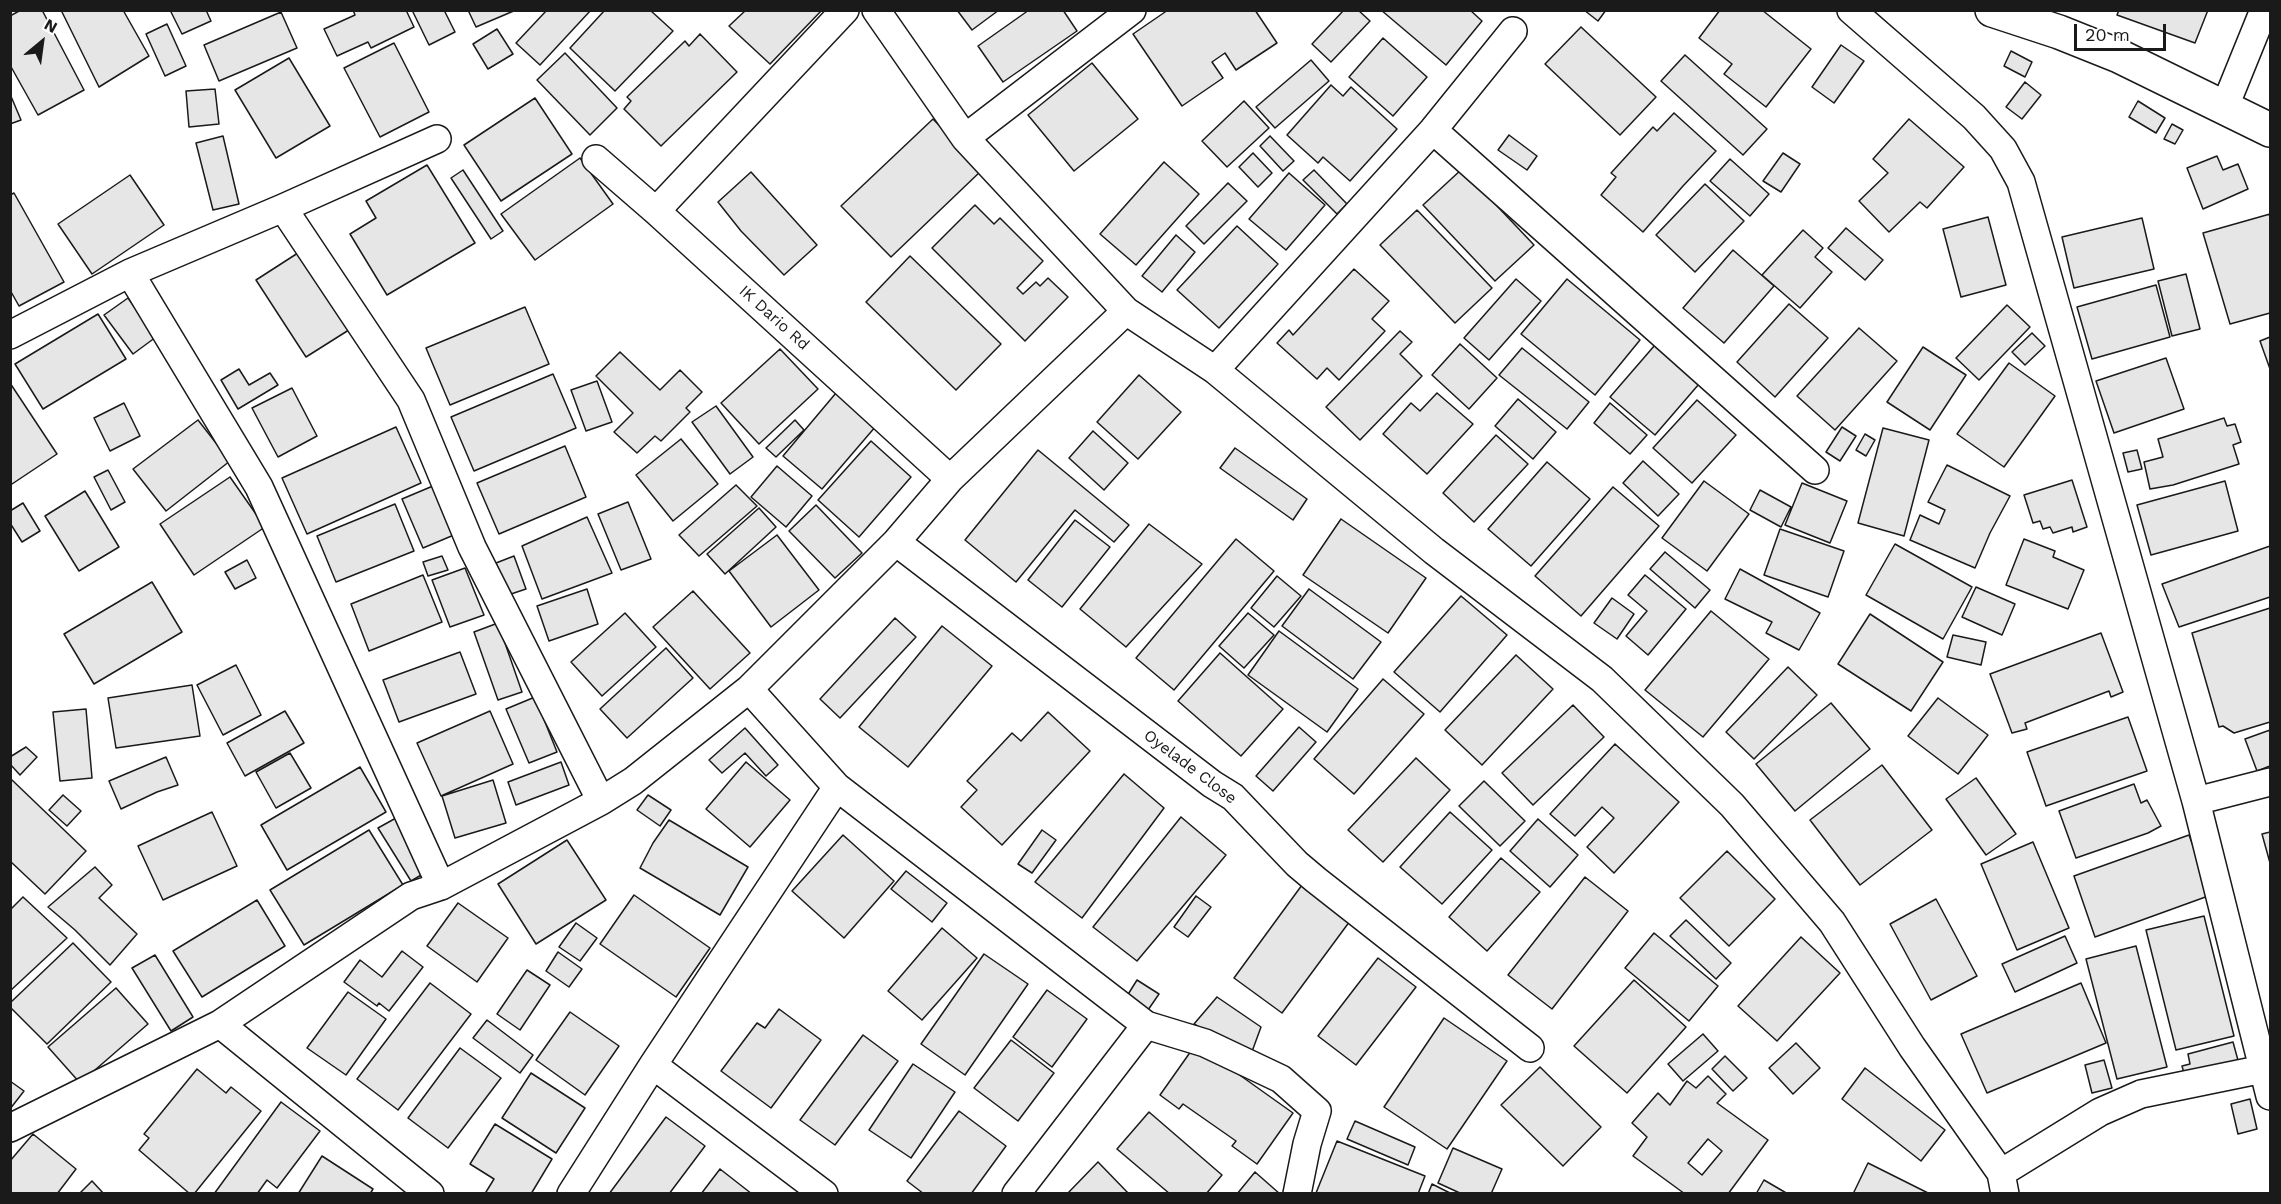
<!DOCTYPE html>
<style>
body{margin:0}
#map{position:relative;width:2281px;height:1204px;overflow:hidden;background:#fff;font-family:"Work Sans",sans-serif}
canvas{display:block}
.frame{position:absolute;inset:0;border:12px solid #1a1a1a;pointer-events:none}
.north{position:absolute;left:12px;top:12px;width:60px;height:60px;-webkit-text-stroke:4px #fff;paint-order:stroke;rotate:29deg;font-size:16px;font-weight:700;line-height:24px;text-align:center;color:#1a1a1a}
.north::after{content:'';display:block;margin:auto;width:21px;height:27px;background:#1a1a1a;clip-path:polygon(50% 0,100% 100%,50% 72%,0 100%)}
.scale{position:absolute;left:2074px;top:24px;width:92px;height:27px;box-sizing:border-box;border:3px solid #1a1a1a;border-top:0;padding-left:8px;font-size:18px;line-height:21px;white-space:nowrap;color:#1a1a1a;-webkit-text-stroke:4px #fff;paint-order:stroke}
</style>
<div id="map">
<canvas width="2281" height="1204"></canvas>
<div class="frame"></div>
<div class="north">N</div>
<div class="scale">20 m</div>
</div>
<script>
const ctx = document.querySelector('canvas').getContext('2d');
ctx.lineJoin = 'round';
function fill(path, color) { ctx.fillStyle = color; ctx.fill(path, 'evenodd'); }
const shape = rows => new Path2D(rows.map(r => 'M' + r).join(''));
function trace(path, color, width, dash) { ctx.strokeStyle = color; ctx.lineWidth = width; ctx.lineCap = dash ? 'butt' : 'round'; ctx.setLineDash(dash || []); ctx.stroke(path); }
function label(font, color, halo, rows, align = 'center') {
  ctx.font = font + ' "Work Sans",sans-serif'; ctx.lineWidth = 4.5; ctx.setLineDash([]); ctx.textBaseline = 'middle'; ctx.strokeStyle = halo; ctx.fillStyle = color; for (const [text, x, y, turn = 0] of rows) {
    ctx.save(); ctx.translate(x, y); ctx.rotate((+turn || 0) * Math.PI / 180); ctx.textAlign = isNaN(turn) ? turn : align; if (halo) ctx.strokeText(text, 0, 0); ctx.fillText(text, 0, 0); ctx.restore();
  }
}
const building = shape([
 [21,10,42,10,84,90,38,115,10,65,10,16,21,10],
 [61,10,123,10,149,56,99,87,61,10],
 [170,10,206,10,211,21,182,34,170,10],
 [353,10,406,10,414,27,371,48,368,42,337,56,324,29,355,15,353,10],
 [412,10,444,10,455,32,429,45,412,10],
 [468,10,516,10,476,27,468,10],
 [547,10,591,10,540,65,516,43,547,10],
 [605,10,650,10,673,31,615,91,570,48,605,10],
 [746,10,822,10,770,64,729,26,746,10],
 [957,10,999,10,972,30,957,10],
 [1029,10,1063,10,1077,31,1003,82,978,46,1029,10],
 [1168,10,1255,10,1277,43,1236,70,1225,53,1212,62,1223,78,1182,106,1133,34,1168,10],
 [1344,10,1358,10,1370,21,1331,62,1312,44,1344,10],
 [1381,10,1470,10,1482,21,1446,65,1381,10],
 [1584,10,1606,10,1598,21,1584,10],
 [1720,10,1762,10,1811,49,1766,107,1724,74,1732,64,1699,38,1720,10],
 [2119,10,2208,10,2195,43,2117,15,2119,10],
 [281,12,297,48,219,81,204,45,281,12],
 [167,24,186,66,165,76,146,34,167,24],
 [1581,27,1656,97,1620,135,1545,64,1581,27],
 [497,29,513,54,488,69,473,44,497,29],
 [700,34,737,72,661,146,624,109,631,101,627,97,685,41,689,46,700,34],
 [1383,38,1427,77,1393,116,1349,77,1383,38],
 [394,43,429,112,380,137,344,68,394,43],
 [1841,45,1864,61,1834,103,1812,87,1841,45],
 [2011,51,2032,62,2025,77,2004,66,2011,51],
 [565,53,617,108,590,135,537,80,565,53],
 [1685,55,1767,129,1743,155,1661,81,1685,55],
 [289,58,330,126,276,158,235,90,289,58],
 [1311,60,1329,81,1275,128,1256,107,1311,60],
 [1092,63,1138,119,1074,171,1028,115,1092,63],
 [2025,82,2041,95,2022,119,2006,107,2025,82],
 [1331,85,1343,96,1351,87,1397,129,1350,181,1323,157,1318,163,1287,135,1331,85],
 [215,89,219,124,189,127,186,91,215,89],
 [10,94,21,120,10,124,10,94],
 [535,98,572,154,501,201,464,145,535,98],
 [1244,101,1269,128,1227,167,1202,141,1244,101],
 [2138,101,2165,118,2156,133,2129,117,2138,101],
 [1674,113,1716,151,1683,186,1643,232,1601,195,1616,177,1611,173,1653,127,1657,131,1674,113],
 [933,119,982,170,891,257,841,206,933,119],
 [1909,119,1964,167,1927,208,1920,202,1889,232,1859,201,1888,173,1873,159,1909,119],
 [2172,124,2183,130,2175,144,2164,139,2172,124],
 [1509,135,1537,156,1527,170,1498,150,1509,135],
 [223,136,239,204,213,210,196,143,223,136],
 [1270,136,1294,161,1283,171,1260,146,1270,136],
 [1253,153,1272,173,1258,187,1239,167,1253,153],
 [1783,153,1800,164,1781,192,1763,181,1783,153],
 [2217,156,2223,170,2238,164,2248,189,2203,209,2187,168,2217,156],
 [580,158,613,204,535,260,501,214,580,158],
 [1730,159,1769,194,1750,216,1710,181,1730,159],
 [1164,162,1199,194,1136,265,1100,234,1164,162],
 [427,165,475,243,387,295,350,234,376,218,366,201,427,165],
 [1462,169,1534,245,1495,281,1423,205,1462,169],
 [463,170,503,231,491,239,451,178,463,170],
 [1314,170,1347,204,1337,214,1303,180,1314,170],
 [751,172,817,245,784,275,741,231,718,202,751,172],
 [1289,173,1325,205,1286,250,1249,219,1289,173],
 [130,175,164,225,92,274,58,224,130,175],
 [1228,183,1247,201,1204,244,1186,226,1228,183],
 [1705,184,1744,221,1695,272,1656,235,1705,184],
 [14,193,64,282,19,306,10,290,10,195,14,193],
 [975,205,994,224,1000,218,1043,261,1017,288,1023,294,1036,282,1040,286,1048,278,1068,297,1025,341,932,248,975,205],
 [1417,210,1492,288,1455,323,1380,245,1417,210],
 [2270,214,2270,313,2230,324,2203,233,2270,214],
 [1988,217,2006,285,1961,297,1943,229,1988,217],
 [2142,218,2154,269,2074,288,2062,237,2142,218],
 [1237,226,1278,264,1219,328,1177,290,1237,226],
 [1846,228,1883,260,1865,280,1828,248,1846,228],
 [1803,230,1823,248,1815,257,1832,272,1800,308,1762,275,1803,230],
 [1176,235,1195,252,1162,292,1142,276,1176,235],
 [1733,250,1774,286,1724,343,1683,308,1733,250],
 [301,251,352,328,306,357,256,280,301,251],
 [910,256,1001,344,956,390,866,302,910,256],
 [1354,269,1389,301,1372,319,1385,331,1339,380,1327,368,1317,379,1277,343,1289,330,1293,335,1354,269],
 [2186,274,2200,329,2172,336,2158,281,2186,274],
 [1516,279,1541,301,1489,360,1464,338,1516,279],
 [1567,279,1640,340,1595,395,1521,334,1567,279],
 [2156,285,2170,337,2092,359,2077,307,2156,285],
 [128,298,156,337,133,354,104,315,128,298],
 [1789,304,1828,338,1775,397,1737,362,1789,304],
 [2007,305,2030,327,1979,380,1956,358,2007,305],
 [525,307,549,364,450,405,426,348,525,307],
 [98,314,126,359,43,409,15,364,98,314],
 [1859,328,1897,361,1835,430,1797,396,1859,328],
 [1400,331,1412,342,1400,354,1422,376,1360,440,1326,407,1400,331],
 [2032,333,2045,346,2025,365,2012,352,2032,333],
 [2270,337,2270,369,2260,341,2270,337],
 [1460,344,1497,378,1469,409,1432,375,1460,344],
 [1655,345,1699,384,1655,435,1610,397,1655,345],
 [1923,347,1966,375,1930,430,1887,402,1923,347],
 [1522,348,1589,402,1567,429,1499,375,1522,348],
 [780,349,818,389,759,444,721,403,780,349],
 [620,352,660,390,680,370,702,392,686,408,690,412,661,441,655,436,637,453,614,432,633,413,596,376,620,352],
 [2166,358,2184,409,2114,433,2096,381,2166,358],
 [2009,363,2055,396,2004,467,1957,434,2009,363],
 [239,369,249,385,270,373,278,385,238,409,221,380,239,369],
 [553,374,576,428,474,471,451,417,553,374],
 [1139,375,1181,412,1138,459,1097,422,1139,375],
 [597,381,612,422,586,431,571,390,597,381],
 [10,383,57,454,12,484,10,481,10,383],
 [292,388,317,436,278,457,252,408,292,388],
 [836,393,876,426,822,489,783,456,836,393],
 [1437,393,1473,424,1427,474,1383,434,1411,403,1420,411,1437,393],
 [1518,399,1556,432,1533,459,1495,426,1518,399],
 [1697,400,1736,435,1692,483,1653,448,1697,400],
 [124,403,140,436,110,451,94,418,124,403],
 [1610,403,1647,435,1630,454,1594,423,1610,403],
 [716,406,753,457,730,474,692,422,716,406],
 [2224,418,2227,426,2235,424,2241,442,2233,445,2239,464,2173,485,2150,489,2144,462,2163,457,2158,439,2224,418],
 [198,420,230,461,166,511,133,469,198,420],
 [795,420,804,430,776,457,766,448,795,420],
 [396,427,421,483,307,534,282,478,396,427],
 [1842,427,1856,436,1840,461,1826,452,1842,427],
 [1883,428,1929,440,1904,536,1858,523,1883,428],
 [1093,431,1128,463,1104,490,1069,458,1093,431],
 [1865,434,1875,440,1866,456,1856,450,1865,434],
 [1496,435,1528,464,1474,522,1443,493,1496,435],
 [681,439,718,484,673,521,636,475,681,439],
 [871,441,911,477,859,537,818,500,871,441],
 [565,446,586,497,499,534,477,483,565,446],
 [1235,448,1307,499,1293,520,1220,468,1235,448],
 [1038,450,1129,525,1114,542,1075,510,1016,582,965,540,1038,450],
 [2137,450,2142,469,2128,472,2123,453,2137,450],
 [1643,461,1679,494,1658,516,1623,483,1643,461],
 [1547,462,1590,499,1531,566,1488,529,1547,462],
 [1947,465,2010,496,1990,533,1975,568,1910,540,1920,515,1939,524,1945,510,1928,502,1947,465],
 [777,466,812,496,786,527,751,497,777,466],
 [108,470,125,502,111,510,94,477,108,470],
 [230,477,265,527,194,575,160,524,230,477],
 [2072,480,2087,527,2073,532,2072,527,2053,533,2050,527,2043,529,2040,521,2033,523,2024,495,2072,480],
 [1704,481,1749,514,1707,571,1662,538,1704,481],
 [2225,481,2238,531,2151,555,2137,505,2225,481],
 [440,483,461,532,423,548,402,499,440,483],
 [1802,483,1847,501,1830,543,1785,525,1802,483],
 [736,485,757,506,699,556,679,535,736,485],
 [1613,487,1659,526,1581,616,1535,576,1613,487],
 [1760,490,1791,507,1781,527,1750,510,1760,490],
 [85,491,119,547,79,571,45,516,85,491],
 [628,502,651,559,621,570,598,514,628,502],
 [23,503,40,531,22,542,10,523,10,511,23,503],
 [395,504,414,551,336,582,317,536,395,504],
 [816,505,862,553,835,578,789,531,816,505],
 [759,508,776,527,725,574,707,554,759,508],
 [587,517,612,573,542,599,522,546,587,517],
 [1341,519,1426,578,1388,633,1303,575,1341,519],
 [1075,520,1110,547,1062,607,1028,580,1075,520],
 [1149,524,1202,564,1126,647,1080,609,1149,524],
 [1780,529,1844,551,1828,597,1764,575,1780,529],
 [777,535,819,590,771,627,729,571,777,535],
 [1236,539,1274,571,1174,690,1136,658,1236,539],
 [2024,539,2055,551,2053,557,2084,570,2068,609,2006,585,2024,539],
 [1895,544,1972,587,1943,639,1866,595,1895,544],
 [2270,546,2270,597,2179,627,2162,584,2270,546],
 [1665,552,1710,590,1695,608,1650,569,1665,552],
 [442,556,448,570,428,576,423,562,442,556],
 [514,556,526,589,508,595,496,563,514,556],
 [247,560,256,578,235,589,225,572,247,560],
 [465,568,484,615,450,627,432,580,465,568],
 [1740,569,1820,613,1799,650,1766,633,1772,622,1725,599,1740,569],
 [423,575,442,622,369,651,351,604,423,575],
 [1645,575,1686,609,1648,655,1626,636,1647,611,1628,595,1645,575],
 [1277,576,1301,596,1274,627,1251,608,1277,576],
 [152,582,182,632,94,684,64,634,152,582],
 [1976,587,2015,604,2002,635,1962,617,1976,587],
 [587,589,598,624,549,641,537,606,587,589],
 [1309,589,1381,642,1353,679,1282,626,1309,589],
 [693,591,750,653,710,689,653,627,693,591],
 [1461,596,1507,635,1440,712,1394,672,1461,596],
 [1612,598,1634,614,1617,639,1594,623,1612,598],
 [2270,608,2270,722,2234,733,2223,726,2219,727,2192,633,2270,608],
 [1711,611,1769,659,1703,737,1645,690,1711,611],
 [625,613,656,647,602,696,571,662,625,613],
 [1248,613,1274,635,1244,668,1219,646,1248,613],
 [1870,614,1943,662,1911,711,1838,664,1870,614],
 [895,618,916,637,840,718,820,699,895,618],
 [498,623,522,692,498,700,474,632,498,623],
 [942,626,992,666,908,767,859,727,942,626],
 [1279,631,1358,689,1327,732,1248,675,1279,631],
 [2101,633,2123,692,2111,697,2109,691,2025,723,2027,729,2012,733,1990,674,2101,633],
 [1953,635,1986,642,1981,665,1947,657,1953,635],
 [666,648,693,678,627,738,600,709,666,648],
 [460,652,476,694,399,722,383,680,460,652],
 [1220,653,1283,709,1241,756,1178,701,1220,653],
 [1516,655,1553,689,1482,765,1445,730,1516,655],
 [236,665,261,715,223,735,197,685,236,665],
 [1788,667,1817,695,1754,759,1726,732,1788,667],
 [1383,679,1424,714,1354,794,1314,759,1383,679],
 [192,685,200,736,116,748,108,698,192,685],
 [535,697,557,752,529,763,506,709,535,697],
 [1938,698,1988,735,1958,774,1908,736,1938,698],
 [1831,703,1870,749,1795,811,1756,764,1831,703],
 [1573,705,1604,737,1533,805,1502,773,1573,705],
 [86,709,92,778,60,781,53,712,86,709],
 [285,711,304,743,245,776,227,743,285,711],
 [490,711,513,764,441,796,417,743,490,711],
 [1048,712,1090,751,1002,845,961,807,977,790,967,781,1012,733,1021,741,1048,712],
 [2128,717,2147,771,2046,806,2027,752,2128,717],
 [1299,727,1316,742,1273,791,1256,776,1299,727],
 [745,728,778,765,766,776,745,753,722,773,709,760,745,728],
 [2270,730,2270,766,2257,771,2245,739,2270,730],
 [1615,744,1679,802,1614,873,1587,847,1614,818,1602,807,1575,836,1550,814,1615,744],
 [26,747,37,757,20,775,10,764,10,757,26,747],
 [290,753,311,788,276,808,256,772,290,753],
 [166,757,178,785,157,792,121,809,109,781,166,757],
 [1416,758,1450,790,1383,862,1348,830,1416,758],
 [561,762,569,785,516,805,508,782,561,762],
 [746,762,790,800,750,847,706,809,746,762],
 [1882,765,1932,830,1860,885,1810,820,1882,765],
 [360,767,386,812,287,870,261,825,360,767],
 [1124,774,1164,808,1082,918,1035,882,1124,774],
 [1976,778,2016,834,1986,855,1946,799,1976,778],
 [12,780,86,851,45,894,10,861,10,782,12,780],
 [493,780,506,823,455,838,442,796,493,780],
 [1484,781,1525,821,1500,846,1459,806,1484,781],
 [2134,784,2141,803,2147,800,2161,826,2148,833,2076,858,2059,811,2134,784],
 [63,795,81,811,67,826,49,810,63,795],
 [648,795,671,810,660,826,637,810,648,795],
 [212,812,237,866,163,900,138,846,212,812],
 [1450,812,1492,850,1442,904,1400,867,1450,812],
 [1181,817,1226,855,1137,961,1093,927,1181,817],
 [396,818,428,871,411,881,378,828,396,818],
 [1538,819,1578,855,1550,887,1510,851,1538,819],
 [669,820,748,867,720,915,640,868,653,843,669,820],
 [369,830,403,885,304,945,270,890,369,830],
 [1042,830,1056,840,1032,873,1018,864,1042,830],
 [2270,832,2270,863,2262,834,2270,832],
 [843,835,894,881,844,938,792,891,843,835],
 [2189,835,2211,895,2095,937,2074,876,2189,835],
 [567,840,606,900,536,944,498,884,567,840],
 [2033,842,2069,928,2017,950,1981,864,2033,842],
 [1727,851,1775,899,1729,946,1680,898,1727,851],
 [1501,858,1540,892,1487,951,1449,917,1501,858],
 [95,867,112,885,99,898,137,934,110,965,75,930,48,907,95,867],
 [906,871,947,903,932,922,891,889,906,871],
 [1585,877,1628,911,1552,1009,1508,975,1585,877],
 [1302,885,1350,921,1282,1013,1234,978,1302,885],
 [634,895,710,948,676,997,600,944,634,895],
 [1196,896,1211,907,1188,937,1174,927,1196,896],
 [23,897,67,938,10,991,10,910,23,897],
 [1936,899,1977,976,1931,1000,1890,924,1936,899],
 [257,900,285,946,202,997,173,951,257,900],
 [458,903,508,938,477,982,427,946,458,903],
 [2204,916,2234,1036,2176,1050,2146,930,2204,916],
 [1686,920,1731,963,1716,979,1670,936,1686,920],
 [576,923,597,938,580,961,559,947,576,923],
 [942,928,977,958,922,1020,888,991,942,928],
 [1654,933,1718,986,1689,1021,1625,968,1654,933],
 [2065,936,2077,963,2015,992,2002,964,2065,936],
 [1801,937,1840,973,1777,1041,1738,1006,1801,937],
 [73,943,111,982,47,1044,10,1007,10,1003,73,943],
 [2136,946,2167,1067,2117,1079,2086,959,2136,946],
 [402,951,423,967,389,1011,379,1003,377,1006,344,982,360,960,382,977,402,951],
 [558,952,582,969,569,987,546,971,558,952],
 [984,954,1028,984,965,1075,921,1044,984,954],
 [155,955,193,1017,171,1031,132,968,155,955],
 [1378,958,1416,987,1356,1065,1318,1036,1378,958],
 [527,970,550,985,520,1030,497,1014,527,970],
 [1137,980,1159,994,1148,1010,1127,996,1137,980],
 [1634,980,1686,1027,1627,1093,1574,1046,1634,980],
 [430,983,471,1014,398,1110,357,1079,430,983],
 [2081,983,2106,1043,1987,1093,1961,1034,2081,983],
 [116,988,148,1024,80,1083,48,1047,116,988],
 [1047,990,1087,1019,1052,1067,1013,1037,1047,990],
 [348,992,386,1019,346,1075,307,1048,348,992],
 [1217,997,1261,1027,1250,1057,1194,1024,1217,997],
 [779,1009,821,1040,771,1108,721,1071,757,1023,765,1028,779,1009],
 [570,1012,619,1046,585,1095,536,1060,570,1012],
 [1444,1018,1507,1061,1447,1149,1384,1107,1444,1018],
 [487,1020,533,1055,520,1073,473,1038,487,1020],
 [1703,1034,1718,1051,1683,1081,1668,1064,1703,1034],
 [863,1035,898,1061,835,1145,800,1120,863,1035],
 [1011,1040,1054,1073,1018,1121,974,1088,1011,1040],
 [2233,1042,2239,1064,2185,1077,2182,1066,2190,1064,2188,1054,2233,1042],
 [1796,1043,1820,1068,1793,1094,1769,1068,1796,1043],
 [1196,1044,1293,1113,1257,1164,1232,1146,1236,1141,1183,1104,1179,1109,1160,1095,1196,1044],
 [460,1048,501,1078,448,1148,408,1118,460,1048],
 [1725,1056,1747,1078,1733,1091,1712,1069,1725,1056],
 [2104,1060,2112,1088,2092,1093,2085,1065,2104,1060],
 [913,1064,955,1092,911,1158,869,1130,913,1064],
 [1540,1067,1601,1127,1563,1166,1501,1105,1540,1067],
 [1865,1068,1945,1130,1921,1161,1842,1099,1865,1068],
 [197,1069,226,1093,231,1087,261,1111,194,1194,190,1194,139,1150,149,1138,144,1134,197,1069],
 [531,1073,585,1108,556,1153,502,1118,531,1073],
 [1708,1076,1726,1094,1717,1103,1768,1140,1728,1194,1685,1194,1633,1156,1647,1137,1632,1123,1658,1093,1670,1105,1687,1081,1696,1088,1708,1076],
 [1708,1139,1722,1151,1702,1175,1688,1163,1708,1139],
 [10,1081,24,1091,10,1109,10,1081],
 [2250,1099,2257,1129,2238,1134,2231,1104,2250,1099],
 [281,1102,320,1131,277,1188,267,1180,257,1194,214,1194,281,1102],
 [959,1111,1006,1146,971,1194,924,1194,907,1181,959,1111],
 [1149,1112,1222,1175,1206,1194,1170,1194,1117,1149,1149,1112],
 [666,1117,705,1146,669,1194,609,1194,666,1117],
 [1355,1121,1415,1147,1408,1165,1347,1139,1355,1121],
 [495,1124,552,1159,531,1194,487,1194,486,1192,494,1179,470,1164,495,1124],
 [33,1134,76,1169,57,1194,10,1194,10,1161,33,1134],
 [1337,1141,1425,1176,1418,1194,1316,1193,1337,1141],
 [1453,1148,1502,1169,1491,1194,1462,1194,1438,1183,1453,1148],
 [322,1156,373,1189,370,1194,298,1194,322,1156],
 [1098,1162,1129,1194,1067,1194,1098,1162],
 [1868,1163,1928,1193,1928,1194,1853,1194,1868,1163],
 [720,1169,752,1194,701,1194,720,1169],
 [1255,1172,1280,1194,1237,1194,1255,1172],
 [1764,1180,1788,1194,1756,1194,1764,1180],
 [92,1181,104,1194,79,1194,92,1181],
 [1432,1184,1452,1194,1428,1194,1432,1184]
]);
fill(building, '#e6e6e6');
trace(building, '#1a1a1a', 1.5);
const street = shape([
 [876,10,965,138,1126,311,1215,370,1434,551,1602,679,1732,805,1832,922,1912,1047,2001,1173,2005,1194],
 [1851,10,1974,117,2003,149,2021,182,2196,801,2270,1096],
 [2225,106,2264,10],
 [1433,130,1815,470],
 [965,138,1132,10],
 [596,159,656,211,950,479],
 [283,208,411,400,472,547,601,801],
 [656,211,845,10],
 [130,273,259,487,441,886],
 [10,335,130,273,283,208,437,139],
 [1215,370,1433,130,1513,31],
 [896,542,1212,784,1233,797,1297,864,1316,880,1530,1048],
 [749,689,837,787,1146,1025,1205,1043,1281,1079,1317,1111,1307,1144,1297,1194],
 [2196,801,2270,782],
 [220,1024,430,1194],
 [653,1065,824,1194],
 [10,1128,220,1024,411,896,441,886,601,801,633,781,749,689,896,542,950,479,1126,311],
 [2001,1173,2100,1112,2141,1094,2263,1069],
 [571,1194,653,1065,837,787],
 [1016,1194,1146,1025]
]);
const secondary = shape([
 [1992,10,2059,32,2119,56,2270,130]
]);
trace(street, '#1a1a1a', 30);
trace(secondary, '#1a1a1a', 36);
trace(street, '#fff', 27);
trace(secondary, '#fff', 33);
label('16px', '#1a1a1a', '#fff', [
 ["IK Dario Rd",774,318,42],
 ["Oyelade Close",1190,767,37]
]);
</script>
